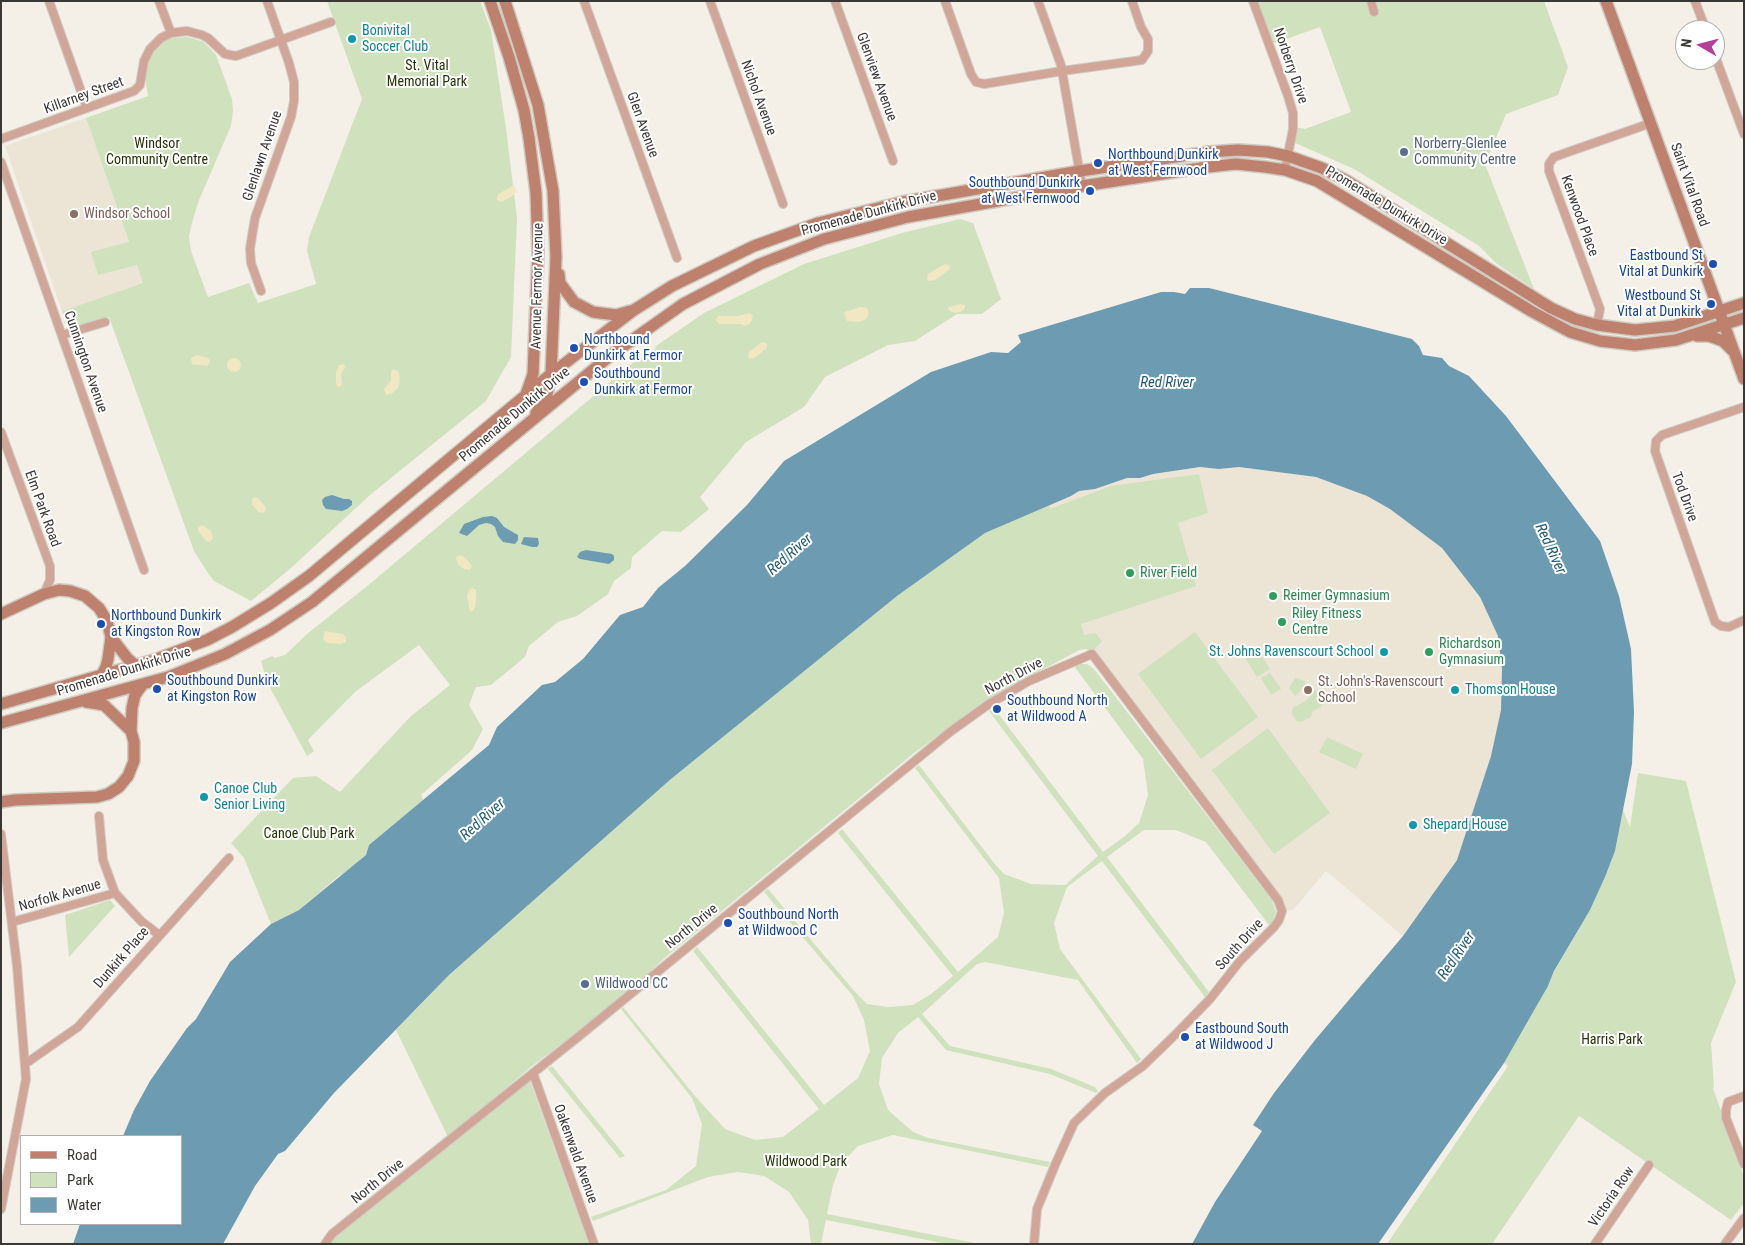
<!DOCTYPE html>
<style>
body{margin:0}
#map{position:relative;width:1745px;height:1245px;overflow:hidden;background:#f4f0e7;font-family:"Roboto Condensed",sans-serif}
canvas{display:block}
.frame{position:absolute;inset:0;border:2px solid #3a3835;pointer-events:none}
.legend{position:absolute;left:20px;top:1135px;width:162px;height:90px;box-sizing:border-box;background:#fff;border:1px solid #b0afae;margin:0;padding:6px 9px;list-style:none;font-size:15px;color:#3a3835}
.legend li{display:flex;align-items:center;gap:10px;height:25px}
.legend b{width:25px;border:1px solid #b0afae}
.north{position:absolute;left:1675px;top:20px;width:50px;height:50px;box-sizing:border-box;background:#fff;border:1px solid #b0afae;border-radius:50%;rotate:278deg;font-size:14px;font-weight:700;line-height:20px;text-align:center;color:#3a3835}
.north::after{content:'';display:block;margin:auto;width:18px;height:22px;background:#b3419c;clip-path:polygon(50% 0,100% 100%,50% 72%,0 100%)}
</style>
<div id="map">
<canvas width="1745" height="1245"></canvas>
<div class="frame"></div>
<ul class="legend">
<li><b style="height:6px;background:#be816d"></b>Road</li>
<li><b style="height:14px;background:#d0e1be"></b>Park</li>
<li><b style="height:14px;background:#6c9bb2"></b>Water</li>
</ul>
<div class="north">N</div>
</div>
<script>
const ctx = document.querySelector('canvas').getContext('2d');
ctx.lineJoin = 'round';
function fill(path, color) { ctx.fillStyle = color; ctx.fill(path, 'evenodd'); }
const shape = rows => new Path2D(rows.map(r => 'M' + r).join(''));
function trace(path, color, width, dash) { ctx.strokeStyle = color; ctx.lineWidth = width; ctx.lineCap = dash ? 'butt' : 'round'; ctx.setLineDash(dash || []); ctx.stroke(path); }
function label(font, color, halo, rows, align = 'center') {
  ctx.font = font + ' "Roboto Condensed",sans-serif'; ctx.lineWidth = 4; ctx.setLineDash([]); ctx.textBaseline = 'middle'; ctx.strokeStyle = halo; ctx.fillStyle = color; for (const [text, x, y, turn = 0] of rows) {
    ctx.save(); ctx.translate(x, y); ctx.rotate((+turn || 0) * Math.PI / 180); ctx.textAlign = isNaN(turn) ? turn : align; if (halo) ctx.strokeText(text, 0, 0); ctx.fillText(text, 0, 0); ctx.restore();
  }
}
fill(shape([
 [86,118,143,283,62,311,5,146],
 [1200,467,1219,469,1239,467,1316,477,1367,496,1390,509,1442,548,1480,597,1498,636,1502,669,1501,710,1491,756,1457,860,1403,936,1326,871,1293,910,1282,911,1278,900,1089,658,1049,505,1071,496,1079,491,1095,489,1127,478,1140,478,1153,474]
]), '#ece4d5');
fill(shape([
 [327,1,480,1,491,30,506,128,517,218,511,357,486,401,370,495,291,568,251,601,214,581,208,573,194,551,109,317,69,330,62,311,143,283,137,265,98,275,91,252,129,242,86,118,148,96,145,76,149,57,157,47,170,38,188,37,204,42,216,55,232,99,233,111,231,126,199,200,193,219,189,236,191,251,208,297,249,283,258,303,316,284,307,251,309,237,362,99],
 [1256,1,1544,1,1568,67,1558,95,1506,114,1485,164,1534,289,1497,264,1479,246,1354,169,1293,142,1295,127,1305,129,1351,112,1320,27,1272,44],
 [960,219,973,223,1001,299,982,314,957,314,915,341,888,345,825,377,804,407,746,442,700,497,709,509,681,532,662,531,632,557,631,568,614,581,608,594,577,616,558,622,529,646,525,657,491,685,476,687,469,705,483,729,472,750,421,795,423,800,369,845,366,855,343,874,340,875,299,910,271,924,244,858,231,843,293,778,316,776,340,792,410,717,450,685,419,645,355,692,308,740,314,751,307,756,268,684,261,661,272,656,275,658,285,655,307,634,366,587,634,362,653,356,656,346,704,313,804,264,902,233],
 [1199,474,1208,513,1178,523,1196,586,1081,624,1084,635,1095,633,1102,641,1093,651,1086,649,1079,650,991,698,914,753,667,956,607,1010,532,1066,448,1137,396,1030,449,975,671,779,897,596,985,533,1049,505,1050,509,1111,486],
 [1195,632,1258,717,1201,759,1138,674],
 [1257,648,1270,669,1257,677,1244,656],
 [1078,664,1087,664,1094,669,1272,900,1276,912,1272,923,1269,925,1206,842,1176,830,1144,830,1107,857,1209,992,1205,997,1102,861,1067,887,1054,923,1060,949,1141,1059,1137,1063,1078,980,985,962,977,964,922,1014,950,1046,1051,1069,1095,1087,1098,1091,1096,1093,1050,1074,946,1050,918,1017,898,1033,882,1058,879,1084,888,1110,913,1132,928,1138,1050,1162,1048,1167,893,1135,858,1146,841,1164,833,1185,827,1214,980,1244,947,1244,826,1220,821,1244,759,1244,811,1244,808,1220,789,1192,764,1176,738,1172,708,1177,593,1221,591,1217,666,1190,696,1166,702,1124,692,1098,621,1009,623,1007,695,1096,725,1129,755,1140,783,1137,819,1109,693,951,697,947,824,1105,858,1078,870,1051,864,1020,853,996,764,892,768,889,856,993,867,1004,889,1007,913,1005,931,994,953,976,838,833,842,829,958,972,998,937,1004,913,999,878,915,768,919,765,994,863,1004,874,1031,884,1065,885,1098,856,989,711,994,708,1103,852,1125,836,1139,823,1148,795,1143,759,1074,666],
 [1270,673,1281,689,1271,695,1261,678],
 [1295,678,1305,681,1306,686,1295,696,1289,688],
 [1315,690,1322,694,1326,699,1321,707,1313,711,1311,717,1301,722,1296,721,1292,714,1293,708,1307,700],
 [1268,728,1330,813,1274,854,1212,770],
 [1327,737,1363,754,1356,769,1319,752],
 [1638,773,1686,781,1736,982,1711,1043,1714,1087,1713,1088,1744,1177,1744,1203,1731,1220,1579,1116,1492,1244,1387,1244,1508,1066,1504,1063,1548,986,1554,972,1590,910,1605,877,1615,851,1623,810,1630,827],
 [110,900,115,906,69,957,65,915],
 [552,1066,625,1156,620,1158,548,1069],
 [530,1081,589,1244,325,1244,450,1140]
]), '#d0e1be');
fill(shape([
 [515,185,516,192,511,197,501,202,497,200,498,194],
 [945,264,949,265,950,267,949,270,935,280,930,281,927,280,928,274],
 [961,304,965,305,965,308,961,312,955,313,948,310,949,307],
 [861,307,867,308,869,314,866,319,860,322,847,321,844,312],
 [750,313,753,316,752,320,750,324,745,326,740,324,719,324,716,320,718,316,738,316],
 [762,342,766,343,767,345,766,349,753,359,748,358,749,352],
 [198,355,206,357,209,359,210,361,208,366,192,364,191,358],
 '227 365a7 7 0 1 1 14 0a7 7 0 1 1-14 0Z',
 [343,364,346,366,341,374,342,384,340,387,337,386,336,383,336,373,339,365],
 [393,369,398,371,400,378,399,386,393,393,386,395,384,389,391,380,391,372],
 [254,497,258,498,265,506,266,510,263,513,258,512,252,504,252,500],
 [202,525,211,531,213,538,210,542,206,541,198,531,198,527],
 [461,555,466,558,472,566,470,570,464,569,458,565,456,557],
 [472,588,476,590,476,603,474,610,470,612,467,597,469,590],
 [325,631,343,634,346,637,346,642,340,644,327,643,323,639]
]), '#f1e7c2');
fill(shape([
 [1190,288,1209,288,1412,339,1419,346,1423,355,1442,358,1449,366,1469,376,1506,416,1600,541,1619,596,1631,649,1634,712,1632,764,1615,851,1605,877,1590,910,1554,971,1548,986,1504,1063,1378,1244,1192,1244,1215,1202,1262,1131,1253,1125,1274,1093,1315,1040,1403,936,1457,860,1491,756,1501,710,1502,669,1498,636,1480,597,1442,548,1390,509,1367,496,1316,477,1239,467,1219,469,1200,467,1153,474,1140,478,1127,478,1095,489,1079,491,1071,496,985,533,897,596,671,779,449,975,334,1093,285,1151,278,1154,255,1186,223,1244,73,1244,80,1224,181,1224,181,1136,123,1136,134,1110,150,1081,187,1028,196,1019,230,962,271,924,299,910,366,855,369,845,489,745,497,727,542,685,555,682,583,659,620,615,643,607,658,588,685,566,747,505,784,461,931,372,991,352,1008,353,1021,342,1018,335,1161,292,1174,292,1185,294],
 [332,495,344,499,349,499,352,501,352,505,347,509,342,511,326,509,323,505,322,500,325,497],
 [492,516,497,518,504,527,518,535,518,540,515,544,503,542,498,536,495,527,491,524,486,523,479,525,467,536,459,533,464,524,483,517],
 [524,537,538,538,539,544,537,547,532,547,521,544],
 [586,550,612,554,614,556,614,560,609,564,580,559,577,557,580,552]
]), '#6c9bb2');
const street = shape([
 [49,1,87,108],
 [159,1,171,33],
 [584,1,677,258],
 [710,1,783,204],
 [835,1,893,161],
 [945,1,971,74,976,82,984,84,1062,71,1142,60,1148,51,1148,39,1141,27,1132,1],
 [1038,1,1061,65,1082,186],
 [1253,1,1288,96,1293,113,1293,129,1285,170],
 [1371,1,1374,12],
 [1695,1,1706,30],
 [1715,56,1744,134],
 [1,139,134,91,140,85,144,61,150,49,161,38,171,33,187,31,202,35,208,38,225,54,236,56,331,22],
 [1,162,144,570],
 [261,291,251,263,250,249,252,236,255,218,291,117,294,101,294,82,289,63,267,1],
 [1597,325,1600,309,1549,171,1549,164,1554,157,1651,123],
 [62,335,105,322],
 [1744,407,1662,435,1656,441,1655,451,1715,622,1721,626,1729,627,1744,620],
 [1,432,50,566,50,580,44,594],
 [99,816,103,860,115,893,141,921,159,935],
 [1,834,17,966,26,1079,1,1209],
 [12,922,115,893],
 [25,1064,78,1027,229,858],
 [533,1073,594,1244],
 [1744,1096,1728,1102,1726,1110,1726,1118,1744,1164],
 [325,1244,332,1234,583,1033,950,732,989,704,1029,681,1092,654,1278,900,1282,911,1279,920,1274,927,1240,961,1210,999,1177,1033,1143,1066,1105,1093,1074,1123,1055,1165,1037,1209,1034,1244],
 [1595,1244,1649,1165],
 [1725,1244,1744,1218]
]);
const secondary = shape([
 [490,1,509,57,524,110,529,138,536,193,538,253,533,374,525,397],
 [505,1,538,105,553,191,556,257,551,374,547,395,536,413],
 [1606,1,1744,379],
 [559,274,560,283,574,302,593,312,616,315,630,311],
 [1697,336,1709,336,1723,341,1732,350],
 [1,614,44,594,59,590,70,591,85,596,99,608,107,621,111,637,108,659,106,667,101,676],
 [111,637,128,659,136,666],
 [86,702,104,705,131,731],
 [1,704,154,660,207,640,232,627,271,603,309,576,551,374,634,310,672,286,754,246,818,223,902,202,1080,171,1209,152,1238,150,1268,152,1288,156,1322,168,1347,181,1551,308,1575,319,1597,325,1635,330,1675,326,1744,303],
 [1,723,168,677,225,654,270,630,312,602,611,355,683,304,760,264,824,239,908,217,1082,186,1208,167,1236,164,1265,167,1285,170,1317,181,1531,311,1570,332,1600,341,1635,345,1676,340,1744,318],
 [1,802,15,800,97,797,108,794,119,787,128,776,134,761,134,742,131,731,132,708,135,695,143,684]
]);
trace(street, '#cfcbc3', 10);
trace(secondary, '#cfcbc3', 14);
trace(street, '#d1a698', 8);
trace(secondary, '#be816d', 11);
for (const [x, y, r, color] of [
 [352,39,5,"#0f9aa8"],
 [1404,152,5,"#5c6f8a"],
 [1098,163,5,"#1a4fb4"],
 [1090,191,5,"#1a4fb4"],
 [74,214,5,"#8d6e63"],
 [1713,264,5,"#1a4fb4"],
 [1711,304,5,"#1a4fb4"],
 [574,348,5,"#1a4fb4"],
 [584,382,5,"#1a4fb4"],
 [1130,573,5,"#2e9e5b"],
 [1273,596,5,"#2e9e5b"],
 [1282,622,5,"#2e9e5b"],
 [101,624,5,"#1a4fb4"],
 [1384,652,5,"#0f9aa8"],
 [1429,652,5,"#2e9e5b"],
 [157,689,5,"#1a4fb4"],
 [1308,690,5,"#8d6e63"],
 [1455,690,5,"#0f9aa8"],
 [997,709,5,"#1a4fb4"],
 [204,797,5,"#0f9aa8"],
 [1413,825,5,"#0f9aa8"],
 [728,923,5,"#1a4fb4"],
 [585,984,5,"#5c6f8a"],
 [1185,1037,5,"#1a4fb4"]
]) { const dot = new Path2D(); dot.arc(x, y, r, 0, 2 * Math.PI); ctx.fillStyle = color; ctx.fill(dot); trace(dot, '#fff', 2); }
label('14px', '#0d838f', '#fff', [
 ["Bonivital",362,31],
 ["Soccer Club",362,47],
 ["St. Johns Ravenscourt School",1374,652,"right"],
 ["Thomson House",1465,690],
 ["Canoe Club",214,789],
 ["Senior Living",214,805],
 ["Shepard House",1423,825]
], 'left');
label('14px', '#233405', '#fff', [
 ["St. Vital",427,66],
 ["Memorial Park",427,82],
 ["Windsor",157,144],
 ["Community Centre",157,160],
 ["Canoe Club Park",309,834],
 ["Harris Park",1612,1040],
 ["Wildwood Park",806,1162]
]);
label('14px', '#3a3835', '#fff', [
 ["Norberry Drive",1290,66,71],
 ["Glenview Avenue",876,77,70],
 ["Killarney Street",84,96,-20],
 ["Nichol Avenue",758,98,70],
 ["Glen Avenue",642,125,70],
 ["Glenlawn Avenue",263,156,-71],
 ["Saint Vital Road",1689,185,70],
 ["Promenade Dunkirk Drive",1386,206,31],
 ["Promenade Dunkirk Drive",869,214,-15],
 ["Kenwood Place",1579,216,70],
 ["Avenue Fermor Avenue",538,286,-89],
 ["Cunnington Avenue",85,362,71],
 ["Promenade Dunkirk Drive",515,415,-40],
 ["Tod Drive",1684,497,70],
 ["Elm Park Road",42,509,70],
 ["Promenade Dunkirk Drive",124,672,-17],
 ["North Drive",1014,677,-28],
 ["Norfolk Avenue",60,896,-16],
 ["North Drive",692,927,-39],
 ["South Drive",1240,945,-48],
 ["Dunkirk Place",122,958,-49],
 ["Oakenwald Avenue",575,1154,70],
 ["North Drive",378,1182,-39],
 ["Victoria Row",1612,1197,-56]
]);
label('14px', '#4e5e75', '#fff', [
 ["Norberry-Glenlee",1414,144],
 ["Community Centre",1414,160],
 ["Wildwood CC",595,984]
], 'left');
label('14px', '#164399', '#fff', [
 ["Northbound Dunkirk",1108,155],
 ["at West Fernwood",1108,171],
 ["Southbound Dunkirk",1080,183,"right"],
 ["at West Fernwood",1080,199,"right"],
 ["Eastbound St",1703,256,"right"],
 ["Vital at Dunkirk",1703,272,"right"],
 ["Westbound St",1701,296,"right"],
 ["Vital at Dunkirk",1701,312,"right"],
 ["Northbound",584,340],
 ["Dunkirk at Fermor",584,356],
 ["Southbound",594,374],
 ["Dunkirk at Fermor",594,390],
 ["Northbound Dunkirk",111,616],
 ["at Kingston Row",111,632],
 ["Southbound Dunkirk",167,681],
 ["at Kingston Row",167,697],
 ["Southbound North",1007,701],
 ["at Wildwood A",1007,717],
 ["Southbound North",738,915],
 ["at Wildwood C",738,931],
 ["Eastbound South",1195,1029],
 ["at Wildwood J",1195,1045]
], 'left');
label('14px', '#785e54', '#fff', [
 ["Windsor School",84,214],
 ["St. John's-Ravenscourt",1318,682],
 ["School",1318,698]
], 'left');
label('14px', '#27864d', '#fff', [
 ["River Field",1140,573],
 ["Reimer Gymnasium",1283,596],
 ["Riley Fitness",1292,614],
 ["Centre",1292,630],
 ["Richardson",1439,644],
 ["Gymnasium",1439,660]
], 'left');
label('italic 15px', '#1f5a73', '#fff', [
 ["Red River",1167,383],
 ["Red River",1550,549,65],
 ["Red River",790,555,-41],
 ["Red River",483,820,-42],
 ["Red River",1457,956,-56]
]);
</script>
